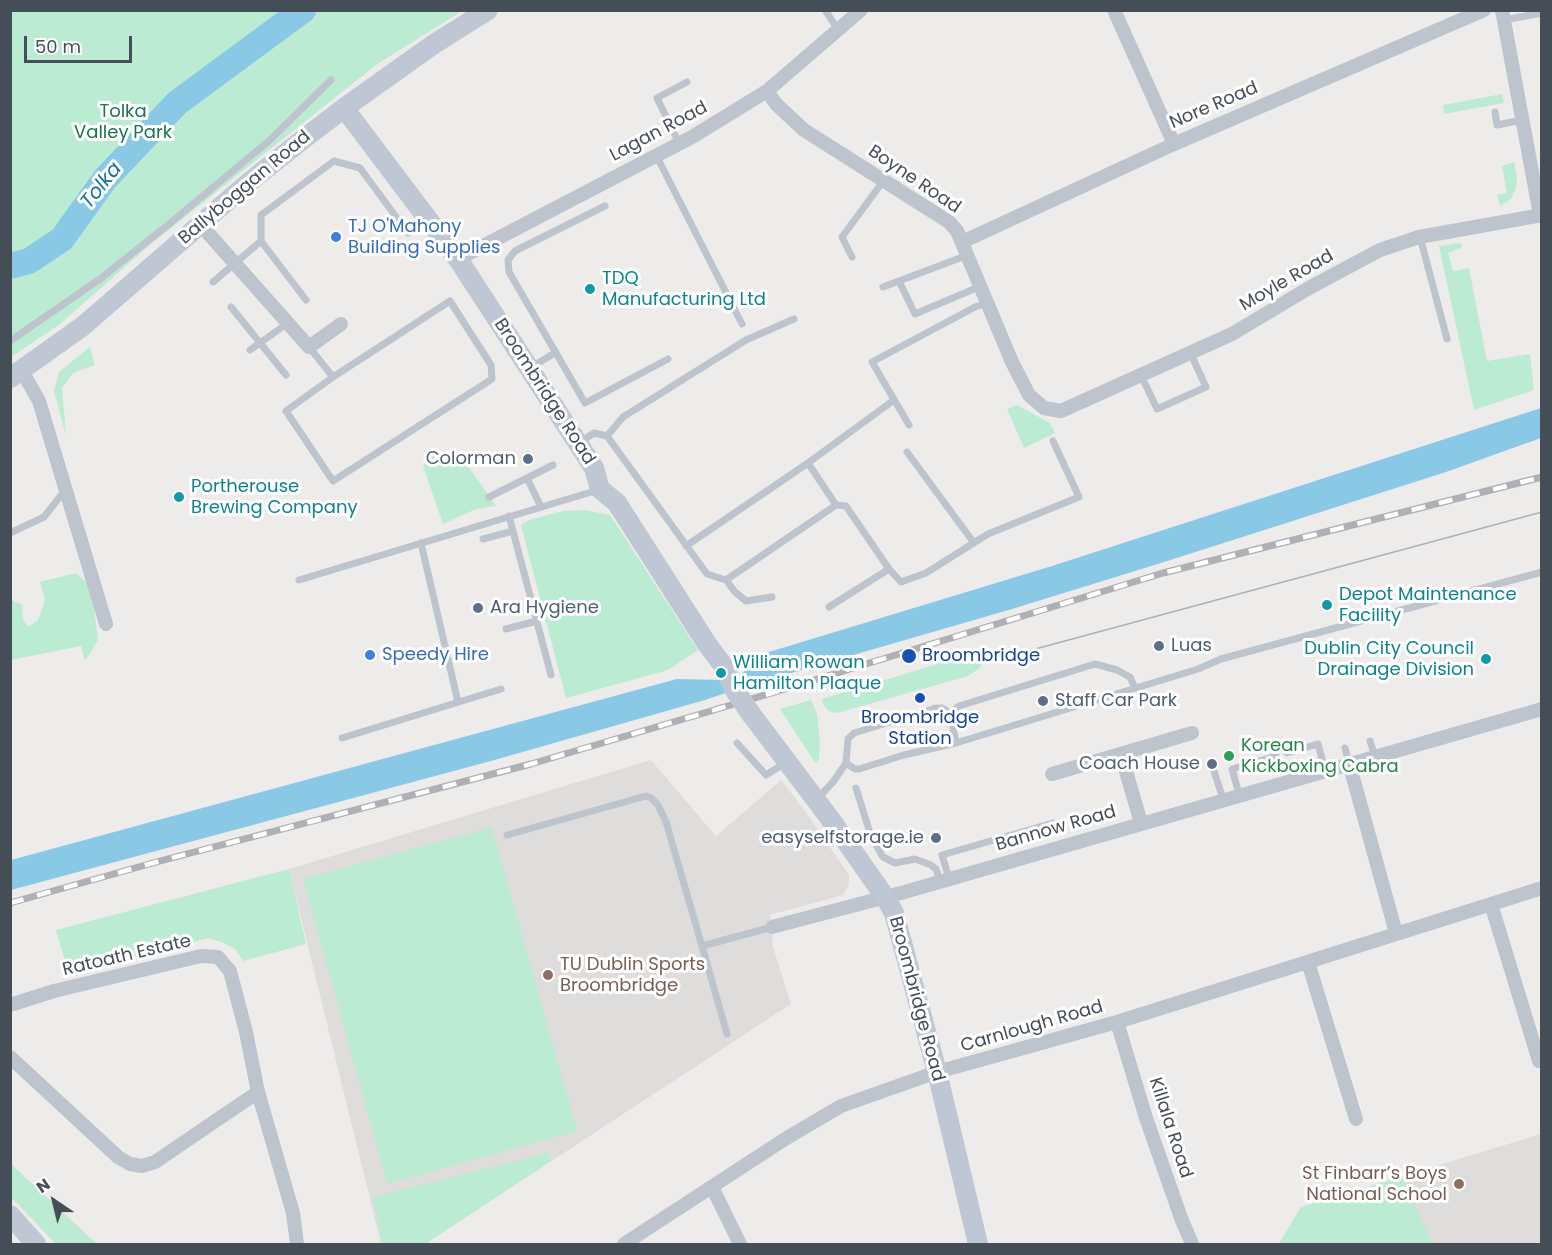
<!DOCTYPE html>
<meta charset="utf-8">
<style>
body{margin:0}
#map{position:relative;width:1552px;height:1255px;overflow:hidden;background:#eeebeb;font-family:Poppins,sans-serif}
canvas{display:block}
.frame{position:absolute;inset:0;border:12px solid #454d57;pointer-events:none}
.north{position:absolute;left:24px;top:1171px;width:60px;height:60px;-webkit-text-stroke:4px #fff;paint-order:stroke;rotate:325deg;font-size:16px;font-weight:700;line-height:24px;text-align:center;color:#454d57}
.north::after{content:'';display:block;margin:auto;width:21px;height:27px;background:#454d57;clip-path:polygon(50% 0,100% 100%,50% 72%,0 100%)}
.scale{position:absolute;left:24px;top:36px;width:108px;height:27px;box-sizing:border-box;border:3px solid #454d57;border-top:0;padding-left:8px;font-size:18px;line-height:21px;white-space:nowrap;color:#454d57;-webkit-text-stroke:4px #fff;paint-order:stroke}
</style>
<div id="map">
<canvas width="1552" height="1255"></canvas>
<div class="frame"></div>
<div class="north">N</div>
<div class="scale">50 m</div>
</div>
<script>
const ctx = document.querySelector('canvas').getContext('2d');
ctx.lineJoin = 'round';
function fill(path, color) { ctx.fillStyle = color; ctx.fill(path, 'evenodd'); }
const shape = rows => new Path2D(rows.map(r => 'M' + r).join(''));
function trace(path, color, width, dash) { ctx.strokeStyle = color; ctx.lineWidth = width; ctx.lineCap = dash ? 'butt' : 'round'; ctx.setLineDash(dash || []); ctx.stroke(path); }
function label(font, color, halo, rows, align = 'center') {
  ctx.font = font + ' Poppins,sans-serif'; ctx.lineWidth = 6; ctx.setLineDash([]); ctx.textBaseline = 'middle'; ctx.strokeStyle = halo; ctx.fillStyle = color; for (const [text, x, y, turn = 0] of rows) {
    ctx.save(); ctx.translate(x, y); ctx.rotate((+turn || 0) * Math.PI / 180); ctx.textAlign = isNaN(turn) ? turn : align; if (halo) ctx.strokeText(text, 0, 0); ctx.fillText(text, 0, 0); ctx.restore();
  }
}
fill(shape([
 [651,760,716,836,781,780,805,811,849,875,849,885,843,895,770,915,773,947,791,1004,425,1244,381,1244,289,869],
 [1541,1134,1541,1244,1281,1244,1280,1242,1301,1207]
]), '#dfdddc');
fill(shape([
 [10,11,462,11,376,65,151,244,60,324,11,357],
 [1502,94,1504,103,1444,114,1443,105],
 [1514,162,1517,178,1516,188,1511,199,1500,206,1497,195,1507,193,1502,166],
 [1461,243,1462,247,1448,253,1453,271,1469,268,1487,361,1530,354,1534,390,1474,410,1439,246],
 [90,347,95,365,73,373,62,388,66,436,54,391,59,372],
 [1017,405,1050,423,1055,433,1024,448,1007,409],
 [457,450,496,506,476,509,443,524,423,466,435,454],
 [585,510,610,515,698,650,668,670,566,698,521,525,529,520,563,511],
 [76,573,87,583,94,607,98,640,85,661,81,646,11,660,10,599,22,605,23,620,28,627,38,620,45,600,40,582],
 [974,653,981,656,981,667,968,676,837,713,828,711,823,704,822,699],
 [811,700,817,714,820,742,819,758,816,764,780,709],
 [492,827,577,1131,387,1184,303,879],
 [289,869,306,944,243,961,235,949,221,942,208,938,69,974,56,930],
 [548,1153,551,1161,425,1244,382,1244,373,1197],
 [10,1164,11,1164,97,1244,56,1244,11,1197],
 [1402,1177,1433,1244,1281,1244,1280,1242,1301,1207]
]), '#bbebd2');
fill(shape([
 [1541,408,1541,438,1446,472,1161,563,1012,609,743,687,705,700,491,761,11,890,11,860,677,679,721,680,742,673,769,652,1052,566]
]), '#8ac9e5');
trace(shape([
 [10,266,29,261,62,239,105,179,177,103,303,10]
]), '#8ac9e5', 26);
trace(shape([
 [825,10,839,31],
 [1504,20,1542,13],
 [1495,112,1497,125,1522,120],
 [679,143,657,98,687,82],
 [656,155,742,324],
 [605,206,515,251,508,260,509,272,585,403,668,359],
 [1420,237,1447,339],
 [852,257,842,237,884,180],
 [899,281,915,314,981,286],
 [213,282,261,241],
 [883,287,968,255],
 [306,300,261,241,261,215,334,161,360,168,408,233],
 [231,307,286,375],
 [10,341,100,279,169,224,270,140,331,80],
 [309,347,333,377,450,301,491,365,492,379,333,481,286,411,333,377],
 [250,350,288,323],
 [532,367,556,352],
 [1141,375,1157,409,1206,387,1190,352],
 [909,425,872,362,975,307,988,303],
 [607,436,623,417,746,340,794,319],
 [580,442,594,433,607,436,707,574,726,580,836,505,808,463],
 [907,452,974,543],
 [527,478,541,507],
 [489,497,553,465],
 [836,505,846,506,889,569,901,582,926,573,988,534,1079,497,1053,441],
 [509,516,551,675],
 [10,533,44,517,66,489],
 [483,539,513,531],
 [421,543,458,702],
 [686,546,808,463,894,400],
 [299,580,598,490],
 [726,580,735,592,746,601,772,597],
 [829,607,889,569],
 [506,629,537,621],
 [950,713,959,706,1095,664,1117,670,1130,677,1135,688],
 [342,738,501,689],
 [1370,741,1375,756],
 [737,743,766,775,785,763],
 [956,743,1198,669,1221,659,1542,572],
 [1345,748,1349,763],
 [1287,753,1318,744,1325,770],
 [1213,768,1223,799],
 [856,788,871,836,883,857,895,863,915,859,931,865,936,869,940,881],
 [1239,794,1232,769,1276,756],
 [818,798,833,782,846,763,848,739,854,733,936,708,942,708,950,713,956,743,904,755,859,769,855,769,846,763],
 [507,835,646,796,651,798,658,805,666,822,702,946,772,927],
 [949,878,942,855,1053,823],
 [702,946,727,1034]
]), '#bdc4cd', 7);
trace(shape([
 [1114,10,1174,144],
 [1502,10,1540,215],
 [767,91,776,104,804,130,949,222,957,231,1012,362,1029,395,1044,408,1061,411,1232,334,1309,288,1380,250,1419,237,1542,215],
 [200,224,309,347,341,324],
 [962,242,1174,144,1484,10],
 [458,259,692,137,767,91,861,10],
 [22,371,39,401,106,624],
 [1121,754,1141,823],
 [1349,763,1396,933],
 [1052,774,1192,733],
 [1491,904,1539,1061],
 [772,927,901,893,1542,709],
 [1308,962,1356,1119],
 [10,1005,54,991,201,956,218,957,230,971,246,1032,258,1092,293,1213,297,1244],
 [1117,1022,1146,1118,1181,1218,1192,1244],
 [10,1057,118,1157,130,1164,142,1166,155,1162,258,1092],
 [712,1187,740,1244],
 [624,1244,785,1139,841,1106,937,1072,1117,1022,1542,888]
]), '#bdc4cd', 14);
trace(shape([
 [344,108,458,259,594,468,600,489,617,503,707,644,722,664,736,692],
 [10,378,83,326,248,183,297,144,344,108,434,44,488,10],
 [751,714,831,820,885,897,894,913,937,1072,978,1244],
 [10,1215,36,1244]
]), '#bfc7d4', 20);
trace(shape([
 [1002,658,1542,512]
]), '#aeb0b5', 1.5);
const rail = shape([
 [10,903,160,861,531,764,775,692,1163,573,1542,477]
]);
trace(rail, '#aeb0b5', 7);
trace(rail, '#fff', 4.5, [14]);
trace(shape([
 [736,692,751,714]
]), '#bfc7d4', 20);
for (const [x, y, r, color] of [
 [336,237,6,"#3f7fe0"],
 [590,289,6,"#0f9aa8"],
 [528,459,6,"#5c6f8a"],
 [179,497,6,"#0f9aa8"],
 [1327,605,6,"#0f9aa8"],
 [478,608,6,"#5c6f8a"],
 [1159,646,6,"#5c6f8a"],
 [370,655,6,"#3f7fe0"],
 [909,656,8,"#1a4fb4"],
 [1486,659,6,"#0f9aa8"],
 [721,673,6,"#0f9aa8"],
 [920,698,6,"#1a4fb4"],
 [1043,701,6,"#5c6f8a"],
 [1229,756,6,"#2e9e5b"],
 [1212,764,6,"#5c6f8a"],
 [936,838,6,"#5c6f8a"],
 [548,975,6,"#8d6e63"],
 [1459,1184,6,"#8d6e63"]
]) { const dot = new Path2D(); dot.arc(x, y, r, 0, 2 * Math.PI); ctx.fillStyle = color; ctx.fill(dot); trace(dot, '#fff', 2); }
label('18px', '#454d57', '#fff', [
 ["Nore Road",1214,106,-23],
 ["Lagan Road",659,132,-28],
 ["Boyne Road",914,180,34],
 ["Ballyboggan Road",245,188,-40],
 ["Moyle Road",1287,281,-30],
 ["Broombridge Road",544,392,57],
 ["Bannow Road",1056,829,-16],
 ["Ratoath Estate",127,956,-13],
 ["Broombridge Road",916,999,75],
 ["Carnlough Road",1032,1027,-16],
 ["Killala Road",1170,1128,72]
]);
label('18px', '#1b7350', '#fff', [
 ["Tolka",123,112],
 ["Valley Park",123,133]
]);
label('18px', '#366cbe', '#fff', [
 ["TJ O'Mahony",348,227],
 ["Building Supplies",348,248],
 ["Speedy Hire",382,655]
], 'left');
label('18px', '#0d838f', '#fff', [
 ["TDQ",602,279],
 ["Manufacturing Ltd",602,300],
 ["Portherouse",191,487],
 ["Brewing Company",191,508],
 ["Depot Maintenance",1339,595],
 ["Facility",1339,616],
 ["Dublin City Council",1474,649,"right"],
 ["Drainage Division",1474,670,"right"],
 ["William Rowan",733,663],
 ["Hamilton Plaque",733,684]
], 'left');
label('18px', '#4e5e75', '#fff', [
 ["Colorman",516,459],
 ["Ara Hygiene",490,608,"left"],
 ["Luas",1171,646,"left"],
 ["Staff Car Park",1055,701,"left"],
 ["Coach House",1200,764],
 ["easyselfstorage.ie",924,838]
], 'right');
label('18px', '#164399', '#fff', [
 ["Broombridge",922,656],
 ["Broombridge",920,718,"center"],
 ["Station",920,739,"center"]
], 'left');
label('18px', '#27864d', '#fff', [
 ["Korean",1241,746],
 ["Kickboxing Cabra",1241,767]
], 'left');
label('18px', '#785e54', '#fff', [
 ["TU Dublin Sports",560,965],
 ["Broombridge",560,986],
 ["St Finbarr’s Boys",1447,1174,"right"],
 ["National School",1447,1195,"right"]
], 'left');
label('italic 20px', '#14729b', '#fff', [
 ["Tolka",102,186,-51]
]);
</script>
